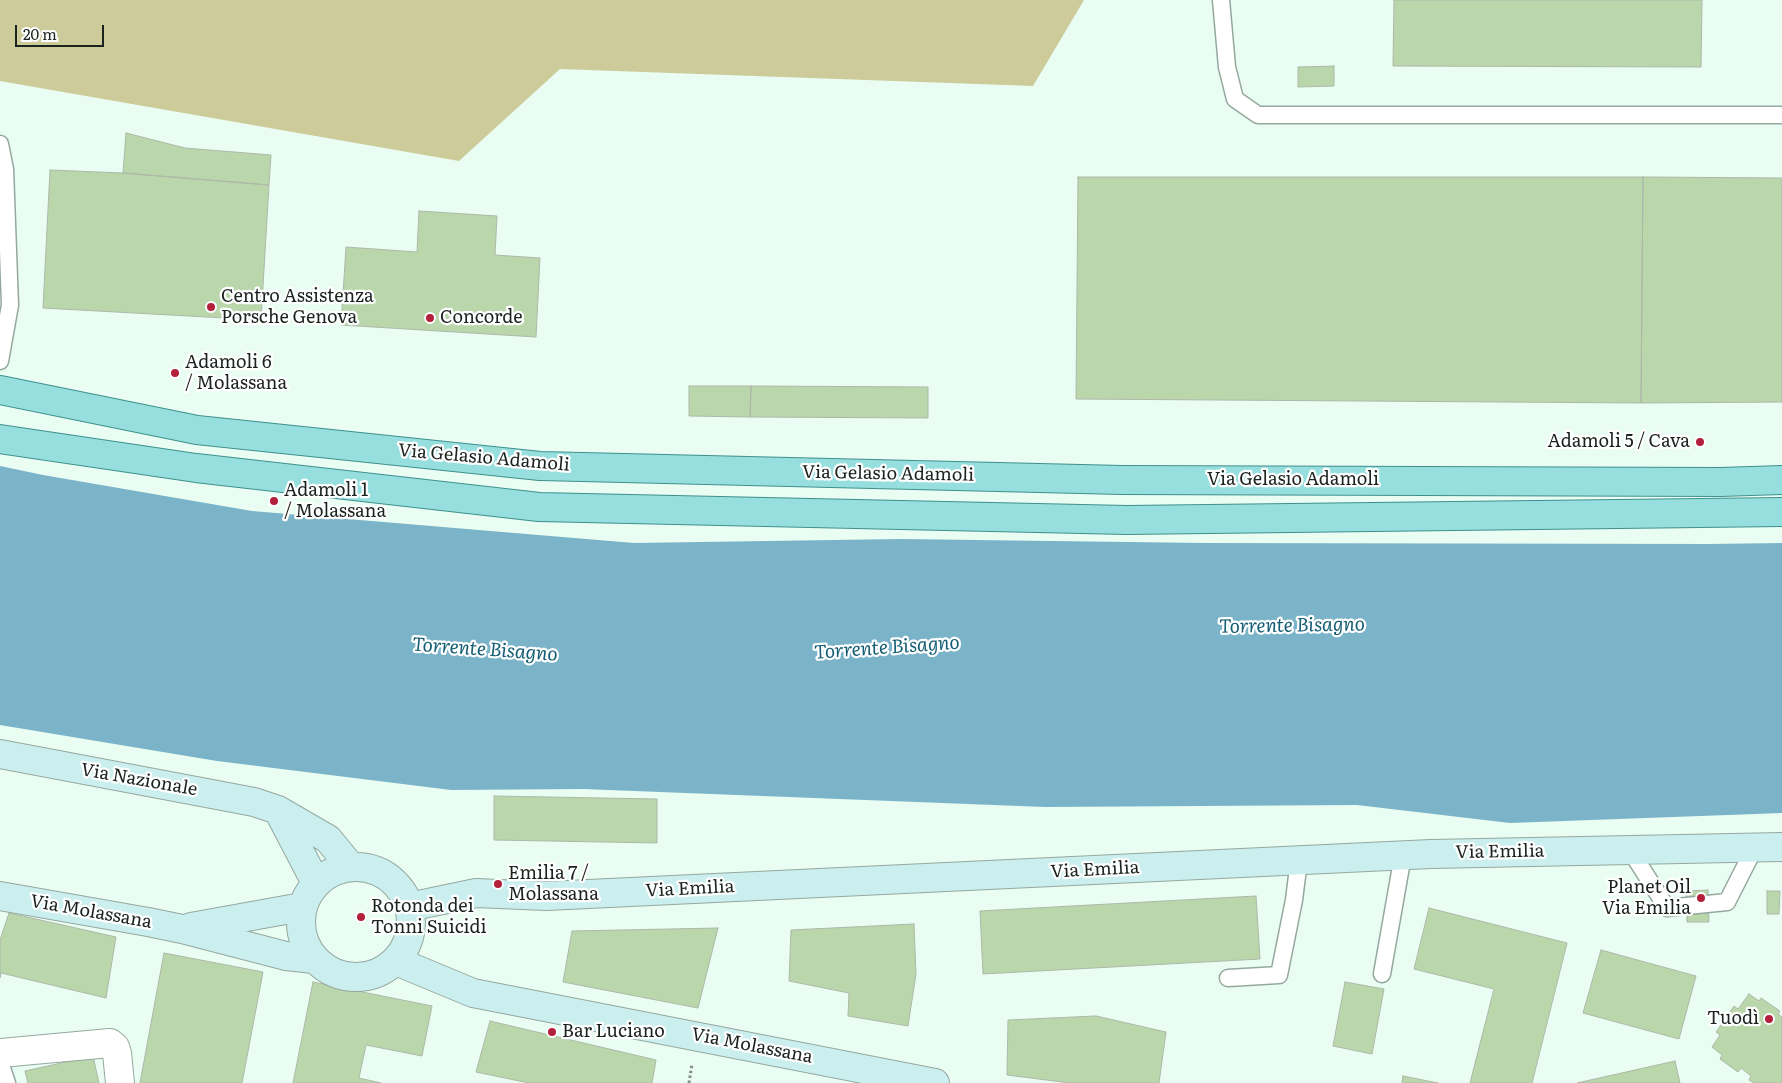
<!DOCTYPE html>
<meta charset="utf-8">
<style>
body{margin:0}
#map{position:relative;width:1782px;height:1083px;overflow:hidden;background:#e9fdf3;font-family:Literata,serif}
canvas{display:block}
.scale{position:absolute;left:15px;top:25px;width:89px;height:22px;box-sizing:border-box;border:2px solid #1b231f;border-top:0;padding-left:6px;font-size:15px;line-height:18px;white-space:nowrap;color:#1b231f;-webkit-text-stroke:4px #fff;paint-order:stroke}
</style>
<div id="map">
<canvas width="1782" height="1083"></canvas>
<div class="scale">20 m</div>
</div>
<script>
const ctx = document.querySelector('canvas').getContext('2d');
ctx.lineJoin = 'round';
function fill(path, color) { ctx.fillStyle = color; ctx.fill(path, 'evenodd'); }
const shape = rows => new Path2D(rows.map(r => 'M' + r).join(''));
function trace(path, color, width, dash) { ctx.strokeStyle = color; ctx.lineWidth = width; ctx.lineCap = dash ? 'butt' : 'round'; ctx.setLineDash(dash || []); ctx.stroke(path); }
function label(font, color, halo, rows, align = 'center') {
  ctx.font = font + ' Literata,serif'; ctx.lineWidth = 4.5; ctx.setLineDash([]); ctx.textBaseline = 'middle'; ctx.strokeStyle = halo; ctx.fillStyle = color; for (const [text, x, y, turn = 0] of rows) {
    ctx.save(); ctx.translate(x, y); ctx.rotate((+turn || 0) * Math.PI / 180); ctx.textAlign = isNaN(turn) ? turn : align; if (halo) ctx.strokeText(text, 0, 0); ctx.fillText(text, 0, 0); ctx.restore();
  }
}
fill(shape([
 [0,0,1084,0,1033,86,560,69,459,161,0,81]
]), '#cdcb99');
fill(shape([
 [0,466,43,475,252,511,634,543,900,539,1204,543,1709,544,1782,543,1782,813,1510,823,1357,805,1045,807,583,789,451,790,217,761,0,725]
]), '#7bb4c9');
const building = shape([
 [1394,0,1702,0,1701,67,1393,66,1394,0],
 [1334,66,1334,86,1298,87,1298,67,1334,66],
 [126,133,185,148,271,155,269,185,123,173,126,133],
 [50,170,123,173,269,185,261,320,43,308,50,170],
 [1078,177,1643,177,1641,403,1076,399,1078,177],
 [1643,177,1782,178,1782,402,1641,403,1643,177],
 [419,211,497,216,495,255,540,258,536,337,341,325,346,247,417,252,419,211],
 [689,386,751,386,750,417,689,416,689,386],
 [751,386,928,387,928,418,750,417,751,386],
 [494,796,657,799,657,843,494,840,494,796],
 [1708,890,1709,922,1687,922,1686,891,1708,890],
 [1767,891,1780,891,1779,914,1767,914,1767,891],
 [1256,896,1260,959,983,974,980,911,1256,896],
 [1429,908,1567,943,1532,1083,1470,1083,1494,989,1414,969,1429,908],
 [9,913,116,937,106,998,1,973,0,978,0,940,9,913],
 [914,924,916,974,908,1026,848,1016,849,993,789,981,791,930,914,924],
 [718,928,698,1008,563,982,572,931,718,928],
 [1601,950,1696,976,1679,1039,1583,1013,1601,950],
 [164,953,263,972,242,1083,140,1083,164,953],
 [313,982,432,1006,422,1056,366,1045,359,1078,381,1083,293,1083,313,982],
 [1345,982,1384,989,1372,1054,1333,1046,1345,982],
 [1749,994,1759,1001,1761,998,1780,1011,1778,1014,1782,1017,1782,1083,1754,1083,1749,1080,1751,1076,1741,1068,1738,1072,1720,1059,1722,1055,1712,1047,1720,1035,1716,1032,1734,1006,1738,1009,1749,994],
 [1096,1016,1166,1032,1159,1083,1070,1083,1007,1075,1008,1020,1096,1016],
 [490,1021,656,1060,652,1083,529,1083,476,1072,490,1021],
 [93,1056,99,1083,28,1083,25,1071,93,1056],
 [1675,1061,1680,1083,1577,1083,1675,1061],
 [1403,1076,1438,1083,1402,1083,1403,1076]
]);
fill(building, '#bad7ac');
trace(building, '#adb8a8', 1);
const lane = shape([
 [1221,0,1227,67,1235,99,1258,115,1782,115],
 [0,144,5,169,10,305,0,361],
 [1630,850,1667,908,1727,902,1755,847],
 [1382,974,1403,855],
 [1228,978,1279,975,1294,900,1299,860],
 [0,1062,7,1083]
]);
const street = shape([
 [0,1053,110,1043,115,1047,117,1053,120,1083]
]);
const secondary = shape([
 [0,754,254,802,278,810,328,839,351,867],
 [278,810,316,883],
 '301 922a55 55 0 1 1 110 0a55 55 0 1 1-110 0Z',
 [0,896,148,922,182,929,286,956,314,959],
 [409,907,476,893,546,896,1431,854,1782,847],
 [191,927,302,907],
 [396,961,473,993,935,1083]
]);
const primary = shape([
 [0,390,197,430,540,466,1122,480,1720,482,1782,480],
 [0,439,196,468,539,507,1127,520,1782,512]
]);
trace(lane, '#95a89f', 19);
trace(street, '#95a89f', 30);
trace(secondary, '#95a89f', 30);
trace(primary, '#3e908e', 30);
trace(shape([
 [689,1083,692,1064]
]), '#818f88', 3, [2.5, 2.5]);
trace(lane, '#fff', 16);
trace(street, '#fff', 28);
trace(secondary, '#cbefef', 28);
trace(primary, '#97dfdf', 28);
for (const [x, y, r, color] of [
 [211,307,5,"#b3203b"],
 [430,318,5,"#b3203b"],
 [175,373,5,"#b3203b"],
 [1700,442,5,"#b3203b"],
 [274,501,5,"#b3203b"],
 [498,884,5,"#b3203b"],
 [1701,898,5,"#b3203b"],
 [361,917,5,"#b3203b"],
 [1769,1019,5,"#b3203b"],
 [552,1032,5,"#b3203b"]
]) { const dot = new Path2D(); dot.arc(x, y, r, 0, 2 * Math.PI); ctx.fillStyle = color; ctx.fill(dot); trace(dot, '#fff', 2); }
label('18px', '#1b231f', '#fff', [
 ["Centro Assistenza",221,297],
 ["Porsche Genova",221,318],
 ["Concorde",440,318],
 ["Adamoli 6",185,363],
 ["/ Molassana",185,384],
 ["Adamoli 5 / Cava",1690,442,"right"],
 ["Adamoli 1",284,491],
 ["/ Molassana",284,512],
 ["Emilia 7 /",508,874],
 ["Molassana",508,895],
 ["Planet Oil",1691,888,"right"],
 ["Via Emilia",1691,909,"right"],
 ["Rotonda dei",371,907],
 ["Tonni Suicidi",371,928],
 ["Tuodì",1759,1019,"right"],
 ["Bar Luciano",562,1032]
], 'left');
label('18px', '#1b231f', '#fff', [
 ["Via Gelasio Adamoli",484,458,5],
 ["Via Gelasio Adamoli",888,474,1],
 ["Via Gelasio Adamoli",1293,480],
 ["Via Nazionale",139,780,10],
 ["Via Emilia",1500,852,-1],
 ["Via Emilia",1095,870,-3],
 ["Via Emilia",690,889,-3],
 ["Via Molassana",91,912,10],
 ["Via Molassana",752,1046,11]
]);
label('italic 19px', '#145e74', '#fff', [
 ["Torrente Bisagno",1292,626,-1],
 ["Torrente Bisagno",887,648,-4],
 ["Torrente Bisagno",485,650,4]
]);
</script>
